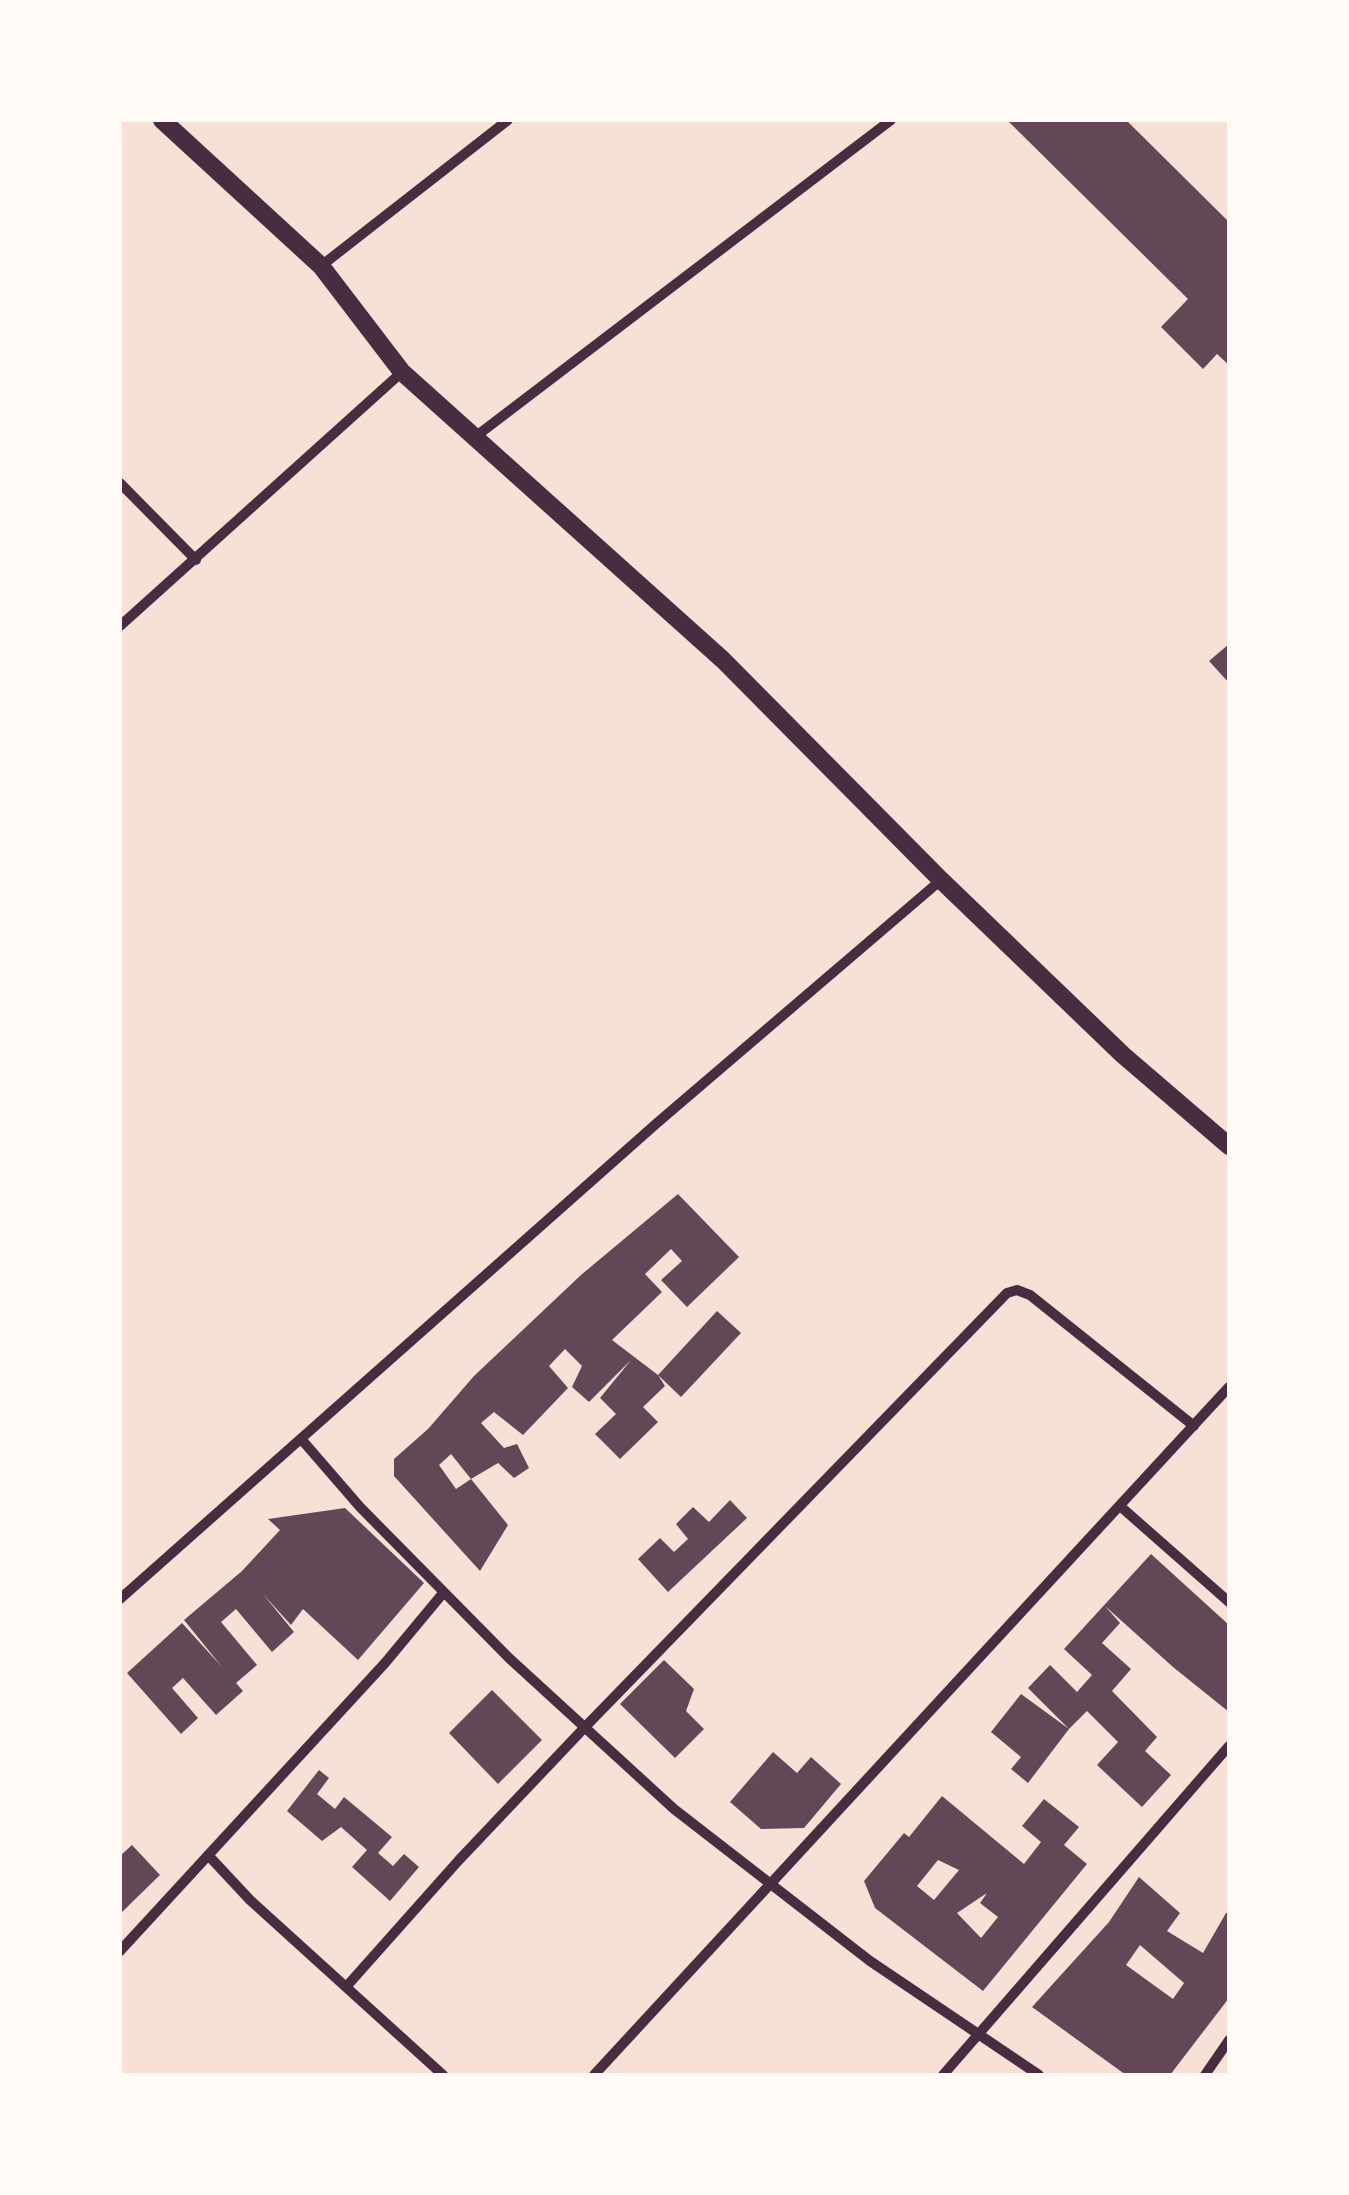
<!DOCTYPE html>
<style>
body{margin:0}
#map{position:relative;width:1349px;height:2195px;overflow:hidden;background:#f7e1d7;font-family:Cabin,sans-serif}
canvas{display:block}
.frame{position:absolute;inset:0;border:122px solid #fffaf5;pointer-events:none}
</style>
<div id="map">
<canvas width="1349" height="2195"></canvas>
<div class="frame"></div>
</div>
<script>
const ctx = document.querySelector('canvas').getContext('2d');
ctx.lineJoin = 'round';
function fill(path, color) { ctx.fillStyle = color; ctx.fill(path, 'evenodd'); }
const shape = rows => new Path2D(rows.map(r => 'M' + r).join(''));
function trace(path, color, width, dash) { ctx.strokeStyle = color; ctx.lineWidth = width; ctx.lineCap = dash ? 'butt' : 'round'; ctx.setLineDash(dash || []); ctx.stroke(path); }
fill(shape([
 [1007,120,1126,120,1229,222,1229,365,1217,354,1203,369,1161,327,1188,299],
 [1229,644,1229,683,1209,661],
 [678,1194,739,1257,687,1307,661,1280,682,1261,671,1249,645,1274,662,1292,612,1340,658,1375,665,1386,643,1407,658,1422,620,1459,595,1434,616,1414,600,1398,631,1360,589,1402,572,1387,582,1366,565,1349,549,1366,568,1388,523,1435,494,1412,481,1423,504,1448,517,1444,529,1468,514,1478,498,1463,471,1479,451,1454,439,1465,456,1489,471,1479,508,1525,480,1571,394,1476,394,1459,428,1429,474,1376,581,1275],
 [717,1311,741,1333,681,1397,658,1375],
 [730,1500,747,1518,668,1592,638,1559,660,1538,674,1552,688,1539,676,1524,693,1507,709,1522],
 [345,1508,424,1583,358,1660,303,1609,291,1625,263,1594,294,1632,272,1652,236,1609,221,1622,257,1665,236,1683,243,1691,216,1715,183,1678,172,1688,198,1718,181,1734,127,1673,182,1623,222,1667,184,1620,242,1571,280,1530,268,1519],
 [1151,1554,1229,1625,1229,1712,1173,1667,1105,1606,1120,1623,1102,1643,1131,1669,1112,1691,1157,1737,1145,1751,1171,1775,1142,1807,1097,1765,1118,1742,1087,1711,1069,1729,1028,1688,1050,1665,1077,1692,1092,1675,1064,1649],
 [664,1660,694,1689,686,1711,704,1729,675,1758,620,1704],
 [492,1690,542,1740,498,1784,449,1733],
 [1021,1694,1069,1729,1028,1783,1011,1769,1021,1757,991,1732],
 [773,1752,797,1773,811,1757,841,1784,804,1828,761,1829,730,1802],
 [319,1770,329,1778,317,1794,335,1809,344,1797,392,1837,378,1853,393,1866,404,1854,419,1867,390,1901,352,1867,367,1850,341,1827,322,1841,287,1811],
 [942,1796,1024,1864,1041,1842,1022,1826,1044,1799,1079,1827,1064,1845,1087,1864,983,1991,875,1908,864,1881,904,1833,909,1837],
 [938,1860,959,1870,934,1900,917,1886],
 [987,1893,980,1903,998,1917,981,1938,957,1913],
 [132,1845,160,1875,120,1914,120,1856],
 [1139,1877,1180,1913,1167,1931,1203,1953,1226,1913,1229,1913,1229,1998,1170,2075,1126,2075,1032,2007,1109,1922],
 [1140,1945,1184,1983,1173,1999,1126,1965]
]), '#644757');
trace(shape([
 [321,266,508,120],
 [475,437,891,120],
 [120,483,196,560],
 [120,626,402,372],
 [302,1440,360,1507,509,1658,674,1809,870,1961,1039,2075],
 [1120,1506,1229,1602],
 [120,1599,657,1123,941,880],
 [208,1855,250,1900,443,2075],
 [120,1951,385,1663,444,1592],
 [346,1987,459,1860,586,1726,1007,1293,1017,1290,1030,1295,1194,1426],
 [594,2075,1229,1387],
 [943,2075,1229,1746],
 [1205,2075,1229,2040]
]), '#4a2c40', 10);
trace(shape([
 [162,120,321,266,402,372,723,660,941,880,1123,1055,1229,1146]
]), '#4a2c40', 18);
</script>
